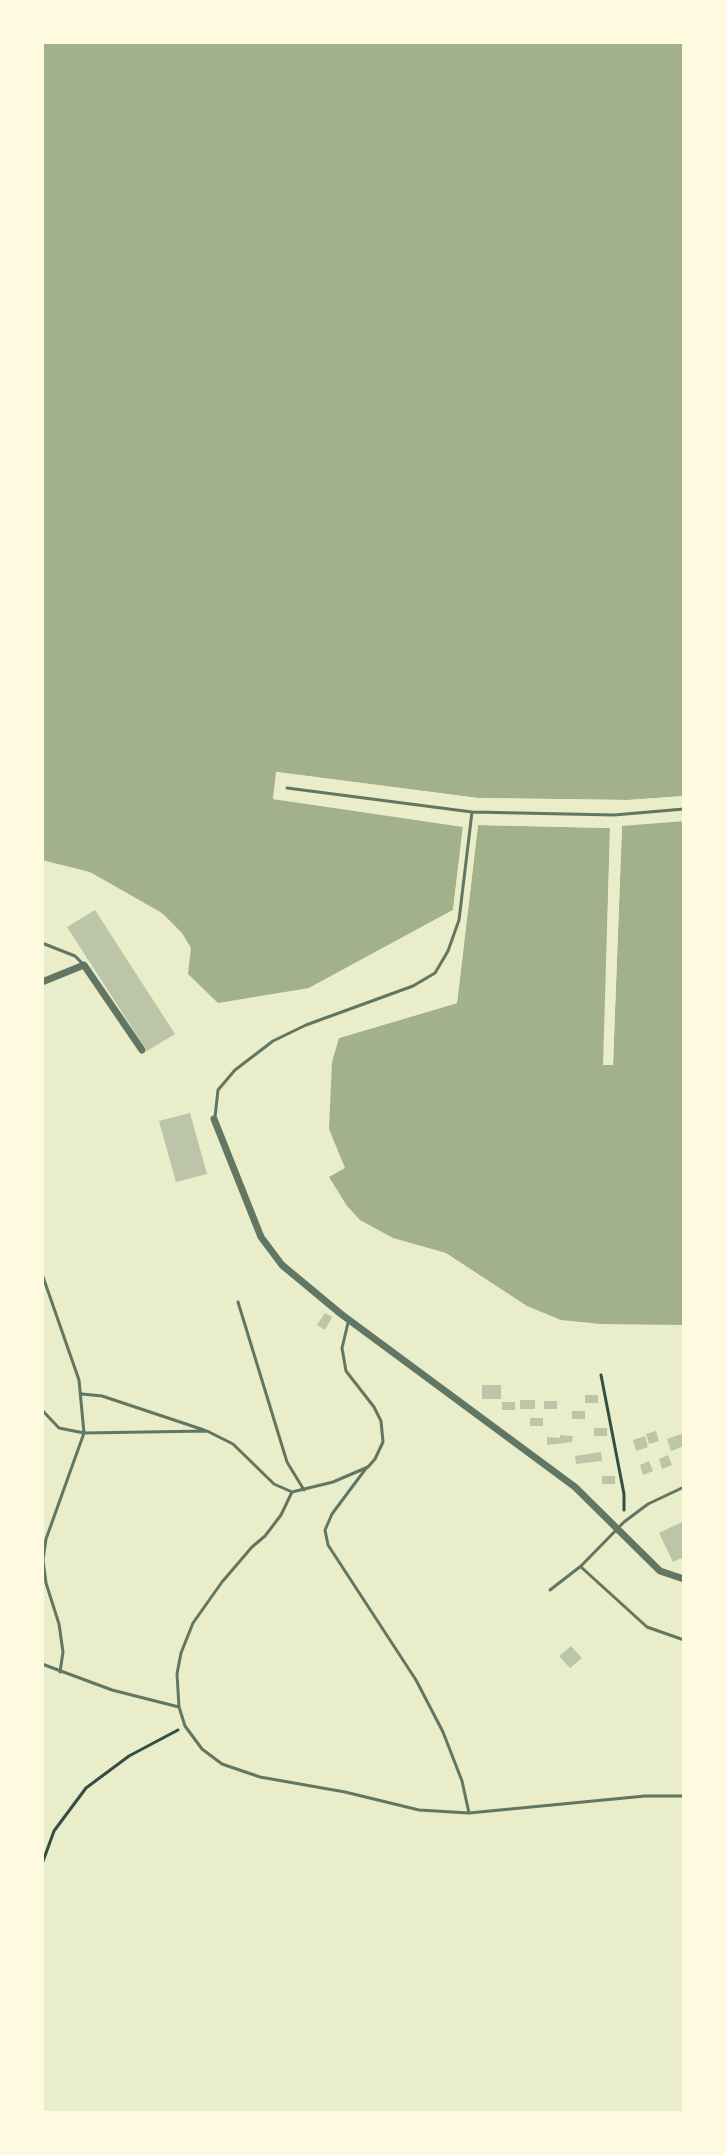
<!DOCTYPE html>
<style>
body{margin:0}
#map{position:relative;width:726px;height:2155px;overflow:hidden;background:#e9edc9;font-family:Raleway,sans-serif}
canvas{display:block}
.frame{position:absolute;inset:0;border:44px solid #fefae0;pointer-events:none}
</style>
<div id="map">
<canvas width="726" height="2155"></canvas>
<div class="frame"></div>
</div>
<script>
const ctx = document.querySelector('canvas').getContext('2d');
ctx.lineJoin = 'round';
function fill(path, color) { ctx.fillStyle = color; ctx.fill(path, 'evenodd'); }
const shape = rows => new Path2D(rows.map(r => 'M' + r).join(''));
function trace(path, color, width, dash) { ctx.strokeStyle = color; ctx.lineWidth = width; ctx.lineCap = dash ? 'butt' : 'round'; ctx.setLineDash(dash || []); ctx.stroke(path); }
fill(shape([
 [42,42,684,42,684,796,628,800,478,798,277,772,273,799,463,826,453,910,309,988,218,1003,188,974,191,948,182,933,162,913,90,872,42,860],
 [684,821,684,1325,601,1324,561,1320,527,1306,446,1253,393,1238,360,1220,347,1206,329,1177,345,1168,329,1129,332,1062,339,1038,457,1003,478,825,610,828,604,1065,613,1064,622,825]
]), '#a3b18a');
fill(shape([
 [276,772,478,798,628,800,684,796,684,800,628,804,478,802,280,776,277,795,464,823,467,826,455,913,311,991,309,988,453,910,463,827,273,799],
 [684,817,684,821,622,826,613,1065,603,1065,610,828,478,825,457,1003,339,1038,338,1034,453,1000,476,821,611,824,614,828,609,1061,618,824,622,821]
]), '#e9edc9');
fill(shape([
 [95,910,175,1034,147,1051,67,927],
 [190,1113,207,1174,176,1182,159,1121],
 [325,1313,332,1317,325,1330,317,1325],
 [482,1385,501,1385,501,1399,482,1399],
 [585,1395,598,1395,598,1403,585,1403],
 [520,1400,535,1400,535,1409,520,1409],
 [544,1401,557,1401,557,1409,544,1409],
 [502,1402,515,1402,515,1410,502,1410],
 [572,1411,585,1411,585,1419,572,1419],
 [530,1418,543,1418,543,1426,530,1426],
 [594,1428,607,1428,607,1436,594,1436],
 [656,1431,659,1441,649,1444,646,1434],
 [684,1433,684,1446,671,1451,667,1439],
 [560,1435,573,1436,572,1442,547,1445,547,1437,560,1438],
 [645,1436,648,1447,636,1451,633,1440],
 [601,1452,602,1461,576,1464,575,1456],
 [668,1455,672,1465,662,1469,659,1459],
 [649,1461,653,1471,643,1475,640,1465],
 [602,1476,615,1476,615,1484,602,1484],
 [684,1521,684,1557,673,1562,659,1533],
 [571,1646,582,1658,570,1668,559,1656]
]), '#bcc5a7');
trace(shape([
 [601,1375,624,1494,624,1510],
 [42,1864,54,1831,86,1788,129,1756,178,1730]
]), '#344e41', 3);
trace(shape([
 [287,788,472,812,614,815,684,809],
 [42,943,75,956,84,965],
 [215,1117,218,1090,235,1070,273,1041,306,1025,413,986,435,973,448,951,459,920,472,812],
 [42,1274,79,1380,84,1433,207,1431,233,1444,274,1484,292,1492,333,1482,368,1467,375,1459,383,1442,381,1421,374,1407,346,1371,342,1348,348,1323],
 [238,1302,287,1462,304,1490],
 [82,1394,102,1396,204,1430],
 [42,1410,59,1428,84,1433,46,1539,43,1560,46,1583,59,1624,63,1652,60,1672],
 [367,1467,332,1514,325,1530,328,1545,416,1680,443,1732,462,1781,469,1813],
 [292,1492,281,1515,265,1536,252,1547,222,1582,193,1623,181,1653,177,1674,179,1707,185,1726,202,1749,222,1764,260,1777,345,1792,419,1810,469,1813,645,1796,684,1796],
 [581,1567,647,1627,684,1640],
 [550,1590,581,1566,624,1522,648,1504,684,1487],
 [42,1664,112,1690,179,1707]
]), '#617663', 3);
trace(shape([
 [42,982,84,965,142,1050],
 [214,1119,261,1237,282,1265,341,1314,575,1487,660,1571,684,1579]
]), '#617663', 7);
</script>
